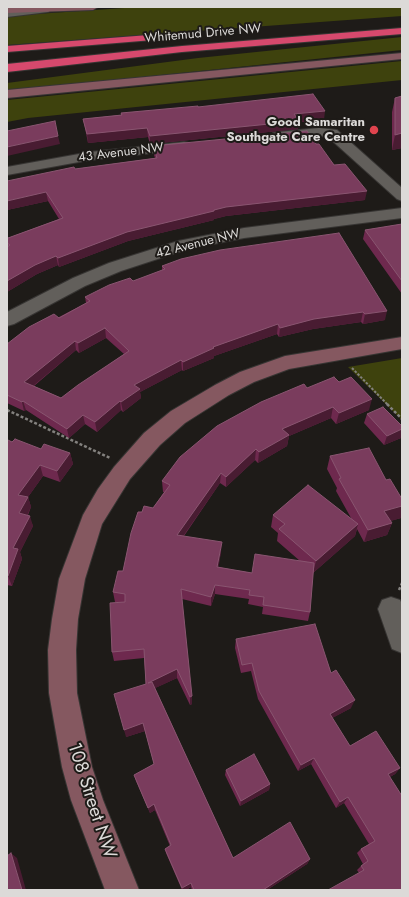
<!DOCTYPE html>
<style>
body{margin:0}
#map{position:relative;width:409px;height:897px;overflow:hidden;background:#1e1b18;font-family:Jost,sans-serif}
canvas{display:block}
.frame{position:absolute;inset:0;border:8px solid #dcdad8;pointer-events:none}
</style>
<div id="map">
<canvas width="409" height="897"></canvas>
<div class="frame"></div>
</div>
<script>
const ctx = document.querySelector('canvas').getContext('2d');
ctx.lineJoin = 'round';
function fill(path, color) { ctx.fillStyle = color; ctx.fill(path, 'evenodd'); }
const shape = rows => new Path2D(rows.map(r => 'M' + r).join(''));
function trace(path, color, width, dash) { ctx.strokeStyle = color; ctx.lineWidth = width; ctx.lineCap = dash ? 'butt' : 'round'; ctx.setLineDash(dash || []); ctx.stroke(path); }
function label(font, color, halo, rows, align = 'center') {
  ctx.font = font + ' Jost,sans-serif'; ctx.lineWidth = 4; ctx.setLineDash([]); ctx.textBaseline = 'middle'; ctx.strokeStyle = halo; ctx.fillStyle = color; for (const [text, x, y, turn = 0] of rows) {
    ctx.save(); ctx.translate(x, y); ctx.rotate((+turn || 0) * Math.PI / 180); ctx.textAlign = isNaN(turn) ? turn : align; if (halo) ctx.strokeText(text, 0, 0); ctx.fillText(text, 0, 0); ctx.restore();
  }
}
fill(shape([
 [139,7,402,7,402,16,7,45,7,16],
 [402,37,402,50,7,91,7,83,198,58],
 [402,61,402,80,28,118,7,122,7,100],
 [402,358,402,420,348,367]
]), '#3e420d');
const street = shape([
 [39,7,52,7,53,9,48,12,7,17,7,11,39,7],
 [319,128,337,130,402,188,402,201,397,199,328,137,319,136,278,140,273,139,271,136,273,133,278,132,319,128],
 [184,142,189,143,191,146,189,149,90,160,7,175,7,167,90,152,184,142],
 [402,208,402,218,244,238,188,249,121,271,85,286,14,324,7,326,7,312,73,278,109,263,178,241,244,228,402,208],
 [391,597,400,600,402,604,402,653,392,649,378,609,382,600,391,597]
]);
const secondary = shape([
 [7,7,98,7,93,10,7,13,7,7],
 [402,53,402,59,7,98,7,90,402,53],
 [402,337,402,349,289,369,254,382,229,395,185,423,160,445,130,479,102,524,85,579,78,619,76,650,77,693,92,767,103,800,139,890,105,890,71,800,62,767,49,693,48,650,52,619,59,579,83,515,98,489,114,467,144,433,171,411,215,385,240,372,285,356,402,337]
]);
const highway = shape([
 [402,28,402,34,182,52,7,72,7,64,182,46,402,28],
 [149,35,154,38,153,40,7,52,7,46,149,35]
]);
trace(street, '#373533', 2);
trace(secondary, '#373533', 2);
trace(highway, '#373533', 2);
trace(shape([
 [352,368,388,405]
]), '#83817e', 2, [2.5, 1.5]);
trace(shape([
 [387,404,402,419],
 [7,410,110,458],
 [399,590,402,583]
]), '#83817e', 2.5, [3, 2]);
fill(street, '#625f5b');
fill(secondary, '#855860');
fill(highway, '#d6496d');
fill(shape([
 [395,98,402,148,392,150,392,112],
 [198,107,324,120,299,122,298,129,150,144,148,137,88,143,85,128,83,119,121,115,121,113],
 [316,144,365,200,226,216,214,219,214,220,128,241,59,267,58,265,37,274,7,292,7,236,8,238,59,219,48,201,7,210,75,169,155,158,154,155,153,146],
 [402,224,402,294,363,239,365,230],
 [220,250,385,320,363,324,361,322,313,329,279,337,277,334,214,356,214,358,183,371,182,370,140,392,141,398,123,412,121,410,97,432,85,424,69,438,26,410,24,411,7,403,7,344,86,303,85,297,133,281,162,271,162,266],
 [106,338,124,354,61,398,34,386,76,350,79,353],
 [339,382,369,410,336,424,331,418,289,436,287,446,258,463,255,460,226,487,220,483,184,536,221,552,218,567,252,573,300,561,277,541,278,533,271,527,273,515,351,518,336,491,337,488,327,469,330,456,401,518,390,521,392,523,387,535,364,542,357,529,355,536,313,573,310,612,308,621,262,614,263,607,248,604,249,599,215,594,211,606,182,599,192,704,190,705,177,678,155,688,233,858,310,859,307,864,267,890,192,890,191,887,186,890,182,890,166,853,165,849,170,846,155,810,150,813,136,781,134,775,154,764,145,731,126,737,146,684,144,658,114,661,112,652,121,603,115,602,113,592,123,571,142,512,153,508,164,492,163,492,162,481,307,388],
 [367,414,401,438,384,445,364,423],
 [7,441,12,442,41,449,70,453,73,464,60,482,43,476,28,497,31,507,28,515,33,526,20,552,22,559,12,586,7,585],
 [236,639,331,673,351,708,332,718,350,746,400,768,395,774,390,777,402,890,359,873,357,870,363,864,357,853,361,849,369,844,344,803,336,808,311,764,298,771,258,699,251,671,241,673,235,648],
 [226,770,270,784,269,790,240,806,225,775]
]), '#6e294e');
fill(shape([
 [325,111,324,120,299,122,298,129,150,144,150,136,294,114],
 [147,128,148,137,88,143,87,134],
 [402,133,402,148,392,150,395,135],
 [58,136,60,144,7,156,7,147],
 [367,191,365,200,226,216,214,219,214,220,128,241,59,267,58,258,127,232,214,210,226,207],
 [46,192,48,201,7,210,7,201],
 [56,256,58,265,37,274,7,292,7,281,35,265],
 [387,311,385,320,363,324,365,314],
 [363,312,361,322,313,329,279,337,280,328,314,319],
 [278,324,277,334,214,356,214,358,183,371,183,362,213,347],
 [105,328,106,338,79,353,78,343],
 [75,341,76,350,27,391,24,382],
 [181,360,182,370,140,392,141,398,123,412,121,402,134,385],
 [372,399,369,410,336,424,339,413],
 [23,401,26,410,24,411,22,402],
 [120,401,121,410,97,432,95,422],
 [333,407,331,418,289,436,287,446,258,463,259,452,282,429],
 [83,415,85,424,69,438,67,429],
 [402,429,402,435,401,438,384,445,387,436],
 [256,449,255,460,226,487,226,477],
 [70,453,73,464,60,482,57,471],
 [40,465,43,476,28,497,31,507,23,524,19,513,18,495],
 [221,473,220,483,177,545,177,535],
 [402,506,402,516,401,518,380,524,384,511],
 [30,516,33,526,20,552,22,559,12,586,8,576,13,548],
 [392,523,387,535,364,542,368,530],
 [358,524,355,536,313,573,316,561],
 [222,542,221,552,217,577,217,567],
 [215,585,215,594,211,606,211,597],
 [177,669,177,678,149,691,148,683],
 [192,696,192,704,190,705,190,697],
 [355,700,351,708,327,721,330,714],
 [143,723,145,731,126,737,124,730],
 [314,758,311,764,298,771,301,765],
 [400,768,395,774,383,781,388,774],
 [270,784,269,790,240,806,241,801],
 [348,797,344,803,336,808,340,802],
 [154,804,155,810,150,813,148,808],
 [11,853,17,858,26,890,22,890],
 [310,859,307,864,267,890,263,890],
 [191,883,191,887,186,890,183,890,182,888]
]), '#491c32');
const building = shape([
 [313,94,325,111,294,114,299,121,150,136,147,128,87,134,83,119,122,115,121,113,198,106,198,107,313,94],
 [402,96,402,133,395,135,395,98,402,96],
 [55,121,58,136,7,147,7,131,55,121],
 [307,131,316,144,319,144,334,165,345,164,367,191,226,207,214,210,214,211,127,232,58,258,56,256,35,265,7,281,7,247,10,245,7,243,7,236,8,238,63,218,46,192,7,201,7,181,74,167,75,169,157,158,153,146,307,131],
 [402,224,402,281,365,230,402,224],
 [339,233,387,311,365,314,363,312,314,319,280,328,278,324,213,347,214,348,183,362,181,360,134,385,140,389,121,402,120,401,95,422,83,415,67,429,23,401,22,402,7,395,7,344,29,327,54,314,59,318,90,301,85,297,109,285,130,278,133,281,165,269,162,266,181,259,220,250,339,233],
 [105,328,129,351,78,385,61,398,24,382,75,341,78,343,105,328],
 [334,377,339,382,351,377,372,399,339,413,333,407,282,429,289,435,259,452,256,449,226,477,221,473,177,535,222,542,217,567,252,573,255,554,314,563,310,612,263,605,264,597,249,595,250,590,215,585,211,597,181,589,192,696,190,697,177,669,148,683,152,682,233,858,290,822,310,859,263,890,194,890,191,883,182,888,165,849,171,845,154,804,148,808,134,775,154,764,143,723,124,730,114,694,146,684,144,649,112,652,110,603,125,602,125,594,113,592,118,571,123,571,131,533,138,512,142,512,144,506,153,508,170,485,162,481,180,457,217,426,261,402,304,384,307,388,334,377],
 [383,407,402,426,402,429,387,436,367,414,383,407],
 [15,439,41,449,44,444,70,453,57,471,40,465,18,495,28,497,19,513,30,516,13,548,18,549,8,576,7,576,7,441,8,440,12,442,15,439],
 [369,448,386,480,390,479,402,499,402,506,384,511,392,523,368,530,339,479,341,478,330,456,369,448],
 [308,485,358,524,316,561,279,529,285,524,273,515,308,485],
 [315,624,331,673,336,670,355,700,330,714,350,746,376,731,400,768,388,774,402,796,402,890,328,890,364,870,361,866,368,861,361,849,375,841,348,797,340,802,314,758,301,765,259,691,252,663,242,665,236,639,315,624],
 [254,754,270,784,241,801,226,770,254,754],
 [11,853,22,890,7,890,7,856,11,853]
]);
fill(building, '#7a3c5d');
trace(building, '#895570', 1);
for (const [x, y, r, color] of [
 [374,130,5,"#e0444e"]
]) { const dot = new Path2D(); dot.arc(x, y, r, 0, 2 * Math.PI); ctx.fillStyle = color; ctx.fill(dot); trace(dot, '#1e1b18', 1.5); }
label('13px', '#dcdad8', '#1e1b18', [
 ["Whitemud Drive NW",203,34,-5],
 ["43 Avenue NW",121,153,-7],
 ["42 Avenue NW",198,244,-14]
]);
label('bold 13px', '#dcdad8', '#1e1b18', [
 ["Good Samaritan",365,123],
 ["Southgate Care Centre",365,138]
], 'right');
label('19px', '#dcdad8', '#1e1b18', [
 ["108 Street NW",91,801,72]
]);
</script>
